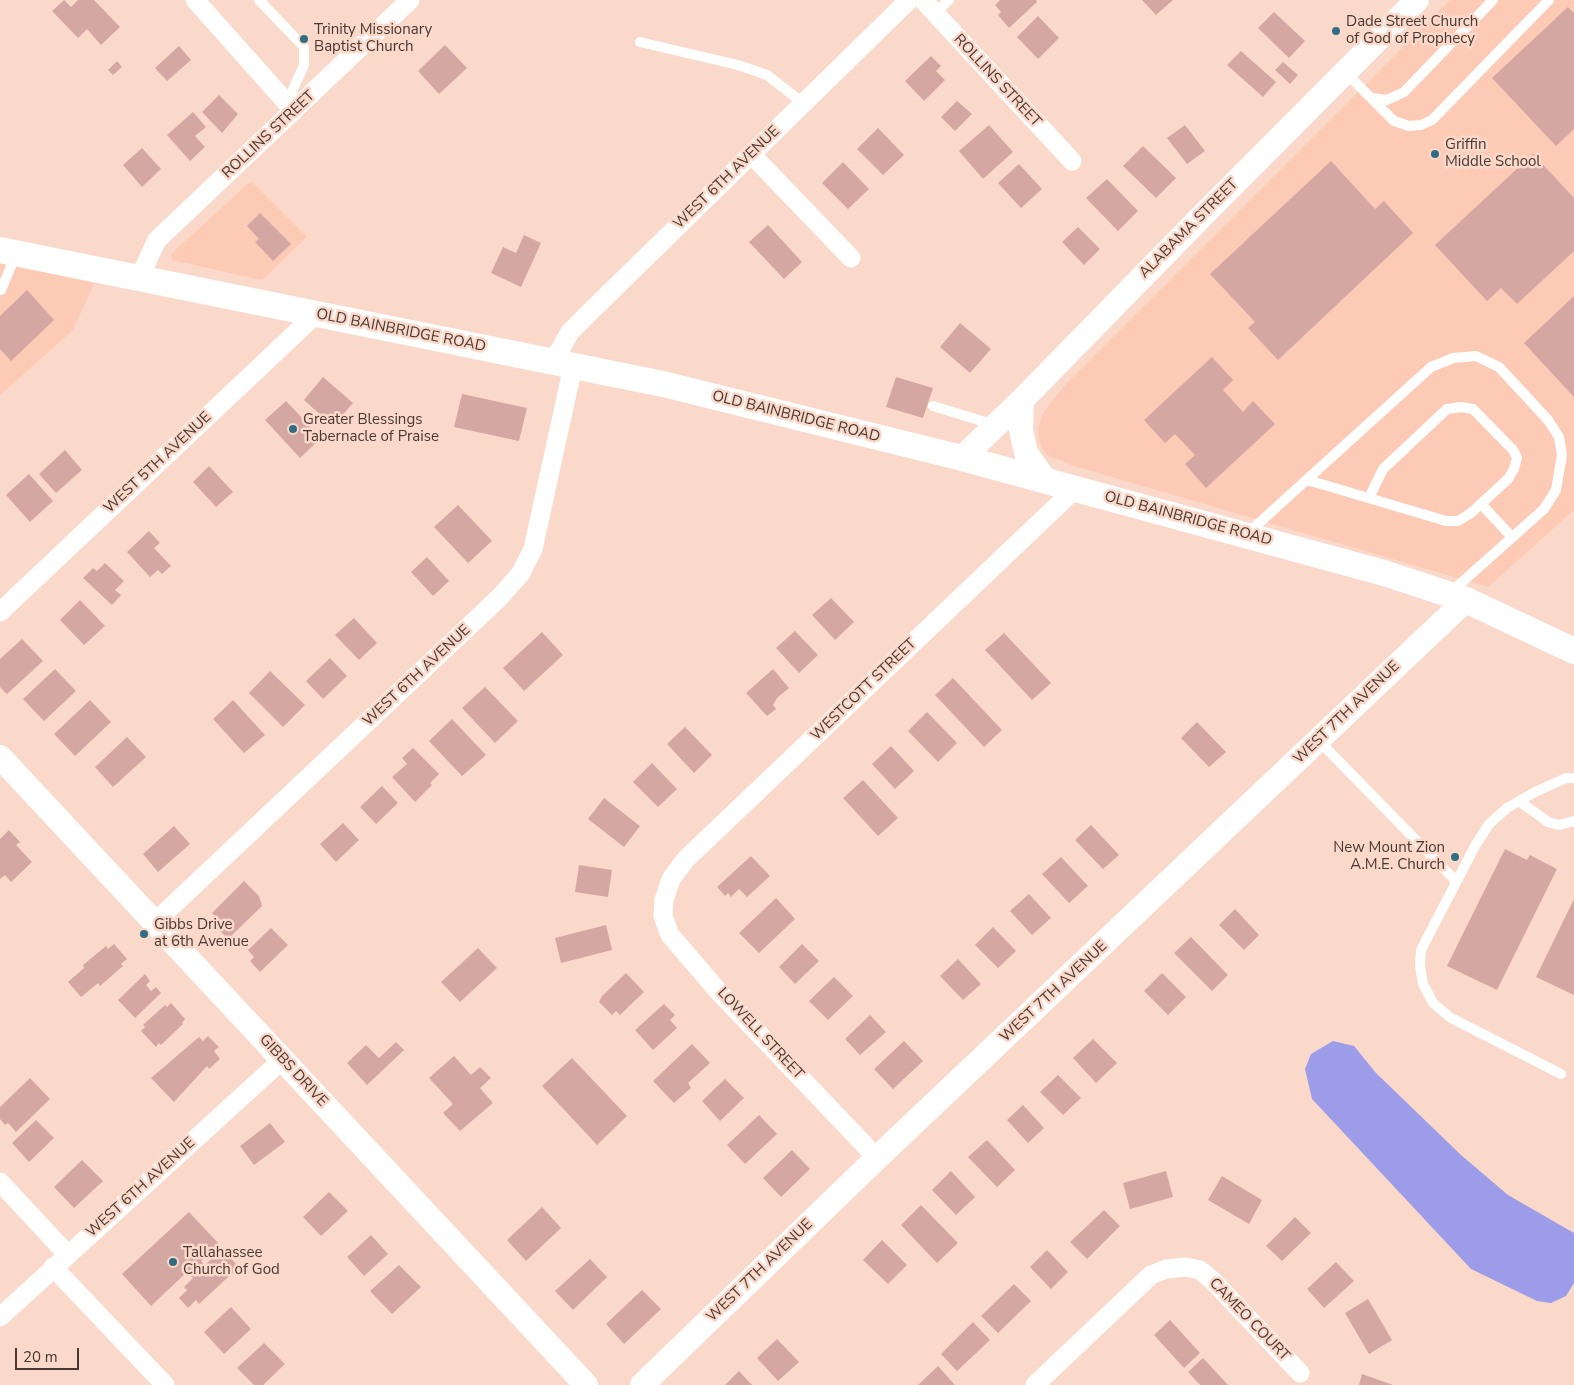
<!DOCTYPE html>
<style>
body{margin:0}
#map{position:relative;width:1574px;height:1385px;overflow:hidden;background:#fbd9ca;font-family:"Nunito Sans",sans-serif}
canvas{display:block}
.scale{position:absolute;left:15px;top:1348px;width:64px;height:22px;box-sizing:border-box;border:2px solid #493831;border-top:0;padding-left:6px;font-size:15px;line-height:18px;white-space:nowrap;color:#493831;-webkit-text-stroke:4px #fbd9ca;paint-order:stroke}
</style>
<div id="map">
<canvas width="1574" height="1385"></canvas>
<div class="scale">20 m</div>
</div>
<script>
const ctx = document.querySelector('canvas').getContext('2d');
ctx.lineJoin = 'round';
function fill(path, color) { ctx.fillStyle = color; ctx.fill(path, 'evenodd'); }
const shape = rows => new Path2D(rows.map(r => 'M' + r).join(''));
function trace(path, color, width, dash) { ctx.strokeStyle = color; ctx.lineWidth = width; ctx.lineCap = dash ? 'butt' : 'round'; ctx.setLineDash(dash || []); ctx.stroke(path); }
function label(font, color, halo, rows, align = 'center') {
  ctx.font = font + ' "Nunito Sans",sans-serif'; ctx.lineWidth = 5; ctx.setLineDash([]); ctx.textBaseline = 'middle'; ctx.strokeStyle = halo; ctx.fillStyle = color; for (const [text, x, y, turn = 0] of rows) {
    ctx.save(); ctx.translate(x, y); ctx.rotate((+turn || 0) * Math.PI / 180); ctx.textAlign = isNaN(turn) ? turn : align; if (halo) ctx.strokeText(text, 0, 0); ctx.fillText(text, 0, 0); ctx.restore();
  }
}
fill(shape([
 [1450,0,1574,0,1574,510,1488,587,1071,465,1045,454,1039,440,1038,427,1044,411,1067,383],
 [251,181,307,237,262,280,172,260,171,254],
 [0,263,94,283,73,330,0,395]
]), '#fdcab5');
fill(shape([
 [1333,1041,1354,1046,1376,1073,1461,1155,1508,1195,1574,1233,1574,1283,1566,1296,1551,1303,1537,1301,1471,1269,1312,1099,1305,1069,1311,1054]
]), '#9d9ce8');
fill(shape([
 [64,0,71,7,78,0,94,0,120,27,101,45,87,29,78,38,52,11],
 [1000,0,1036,0,1037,2,1009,28,998,15,1001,12,995,5],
 [1142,0,1173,0,1156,15],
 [1568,7,1574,13,1574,129,1556,146,1492,78],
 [1274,12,1305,41,1289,58,1258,28],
 [1038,16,1059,38,1038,59,1017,37],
 [445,45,467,68,439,94,418,71],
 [179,46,191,60,167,81,155,68],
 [1241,51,1276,82,1263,97,1227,65],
 [931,56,941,66,936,71,945,80,924,101,905,81],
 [117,61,122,67,113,75,108,70],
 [1283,62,1298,75,1290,84,1275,70],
 [219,95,238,114,222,133,202,112],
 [957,101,972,114,955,131,941,117],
 [193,112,206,127,195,136,205,147,190,161,167,135],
 [989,125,1013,152,983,179,959,151],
 [1185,125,1205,151,1187,164,1167,138],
 [878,128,904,155,883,175,857,149],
 [1143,146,1176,178,1156,198,1123,166],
 [142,148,161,169,142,187,123,165],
 [1533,154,1574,198,1574,251,1517,304,1501,288,1487,301,1435,245],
 [1331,161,1375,209,1384,201,1413,233,1278,360,1248,328,1255,322,1210,274],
 [843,162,869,189,848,209,822,183],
 [1019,164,1042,189,1021,208,998,183],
 [1107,179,1138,211,1118,231,1086,198],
 [260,213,291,244,273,261,255,242,259,239,247,226],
 [768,225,802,262,784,279,749,242],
 [1078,227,1100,249,1084,265,1062,242],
 [524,235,541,243,521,287,491,273,503,247,516,253],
 [27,290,54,320,11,361,0,349,0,316],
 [1574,296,1574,397,1524,343],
 [960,323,991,349,970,373,940,347],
 [1212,357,1233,380,1223,390,1243,412,1253,401,1275,424,1206,488,1185,464,1195,455,1175,434,1165,443,1144,420],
 [323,377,353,403,333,426,304,400],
 [896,377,933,388,923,418,886,407],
 [462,394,527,408,519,441,454,427],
 [286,401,321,438,300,458,265,420],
 [65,450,82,470,56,493,39,474],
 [209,466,233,492,216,507,193,482],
 [29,474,53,501,30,522,6,495],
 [458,505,492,541,468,563,434,527],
 [149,531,160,543,154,548,171,566,162,574,158,570,150,577,127,552],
 [427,557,449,581,433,596,411,572],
 [105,563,124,581,115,590,121,595,112,605,83,578,93,568,97,571],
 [831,598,854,622,835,640,812,615],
 [80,600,105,626,84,645,60,620],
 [354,618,377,643,359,660,335,635],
 [795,631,818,655,799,673,776,648],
 [542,632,563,655,524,691,503,668],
 [1004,633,1051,683,1032,700,985,650],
 [22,639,43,661,7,694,0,687,0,659],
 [330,658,347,676,323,699,306,681],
 [55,669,76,691,44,721,23,699],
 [773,669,789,688,777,698,773,705,776,709,767,716,746,693],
 [270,671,305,705,283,727,249,693],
 [953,678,1002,730,984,747,935,695],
 [485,687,518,721,495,743,462,708],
 [90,700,111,722,75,756,54,734],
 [233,700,265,735,244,753,213,719],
 [927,712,957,743,938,762,908,731],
 [452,719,486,755,462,776,429,741],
 [1197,722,1226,752,1209,767,1181,738],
 [685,727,712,755,694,773,667,744],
 [127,737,146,757,113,787,95,767],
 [891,746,914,771,895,789,872,764],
 [413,748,439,774,430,783,432,785,415,802,392,777,407,764,402,758],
 [652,763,677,789,658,807,633,782],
 [863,780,898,818,878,836,843,798],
 [382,786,398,803,376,824,360,807],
 [604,798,640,826,624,847,588,819],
 [343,823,359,840,336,862,320,844],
 [1091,825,1119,855,1103,869,1075,840],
 [174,826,190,844,158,872,143,854],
 [9,830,20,842,16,845,32,862,11,882,5,875,0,879,0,839],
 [1505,849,1527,860,1530,855,1557,869,1497,990,1447,966],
 [751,856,770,876,747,897,739,889,731,897,728,893,725,896,717,887],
 [1061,857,1088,886,1069,903,1042,874],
 [579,865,612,870,608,897,575,892],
 [244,881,259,896,262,906,228,939,216,927,221,923,212,913],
 [1029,894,1051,918,1032,935,1010,911],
 [776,898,795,919,759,953,739,933],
 [1574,899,1574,995,1536,977],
 [1235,909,1259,935,1244,950,1219,925],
 [606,925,612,950,561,963,555,938],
 [993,927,1016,951,998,968,975,945],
 [271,928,288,945,260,972,250,961,254,957,248,950],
 [1191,937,1228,975,1212,991,1174,953],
 [114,944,127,959,121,964,123,966,100,986,98,983,81,997,68,982,84,968,83,965,106,946,108,949],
 [802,944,819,961,795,984,779,967],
 [478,948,497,968,460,1002,441,982],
 [958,959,981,984,963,1000,940,976],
 [626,973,644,992,620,1015,616,1011,612,1015,599,1002,602,996],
 [1162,973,1186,997,1168,1015,1144,991],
 [145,974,150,981,146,985,151,991,156,987,161,993,135,1018,118,1000],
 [834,977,853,996,828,1020,809,1001],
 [171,1003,185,1019,182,1023,183,1024,161,1045,159,1043,156,1047,141,1031,145,1027,143,1025,165,1005,167,1007],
 [664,1004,675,1015,670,1020,677,1028,653,1050,635,1030],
 [870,1015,886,1032,860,1055,845,1039],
 [208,1036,219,1047,214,1051,220,1059,209,1069,207,1066,174,1102,151,1078,199,1037,203,1041],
 [1093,1039,1117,1063,1096,1083,1073,1058],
 [904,1041,923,1061,893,1089,874,1069],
 [396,1042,404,1050,367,1085,347,1063,366,1045,379,1058],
 [692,1044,710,1063,688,1083,691,1088,674,1103,653,1081],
 [454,1056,471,1075,480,1067,491,1078,480,1088,493,1103,460,1131,443,1113,453,1104,429,1078],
 [572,1058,627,1116,597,1145,542,1086],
 [1058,1075,1081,1098,1063,1115,1040,1092],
 [30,1078,50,1099,16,1132,8,1123,5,1125,0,1119,0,1107],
 [725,1079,744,1098,720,1121,702,1101],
 [1023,1105,1044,1128,1028,1143,1007,1120],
 [759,1115,777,1134,745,1164,727,1145],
 [36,1120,54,1138,29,1162,12,1143],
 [270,1123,285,1142,254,1165,240,1146],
 [987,1140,1015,1170,997,1187,968,1157],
 [792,1150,810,1169,781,1197,763,1178],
 [82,1160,103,1181,74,1208,54,1187],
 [951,1171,975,1197,956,1215,932,1190],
 [1166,1171,1173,1197,1130,1209,1123,1183],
 [1222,1176,1262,1200,1249,1224,1208,1200],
 [329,1192,348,1211,321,1236,303,1217],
 [921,1205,958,1243,937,1263,901,1225],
 [542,1207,561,1228,526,1261,507,1240],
 [1104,1210,1120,1226,1087,1259,1070,1242],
 [189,1212,219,1244,201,1261,205,1265,222,1249,239,1267,199,1304,196,1300,188,1308,179,1298,187,1290,184,1287,193,1278,187,1272,151,1306,122,1274],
 [1295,1217,1311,1233,1282,1261,1266,1246],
 [371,1235,388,1254,364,1276,347,1257],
 [882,1240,907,1265,888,1284,863,1260],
 [1047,1250,1068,1272,1051,1289,1030,1267],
 [590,1259,607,1277,573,1310,555,1291],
 [1336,1262,1354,1281,1324,1308,1307,1289],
 [399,1265,421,1287,392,1314,370,1291],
 [1014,1284,1031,1301,998,1333,981,1316],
 [642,1290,661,1309,624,1344,606,1324],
 [1368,1299,1392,1340,1369,1354,1345,1313],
 [231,1307,251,1329,224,1354,204,1332],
 [1170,1320,1200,1353,1184,1368,1154,1335],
 [973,1322,990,1340,957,1371,941,1354],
 [777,1339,799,1362,778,1381,757,1358],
 [264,1343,285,1364,263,1385,254,1385,237,1368],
 [1203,1358,1228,1385,1200,1385,1188,1372],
 [938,1366,955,1385,918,1385],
 [739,1371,752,1385,725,1385],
 [1362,1374,1393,1385,1359,1385]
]), '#d5a7a3');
trace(shape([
 [259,0,304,47,304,65,287,103],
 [935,13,949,0],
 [640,42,738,65,767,75,803,103],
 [1345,72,1394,121,1409,126,1421,125,1432,120,1549,0],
 [1371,98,1387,100,1404,92,1493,0],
 [1,290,16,254],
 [933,406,995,425],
 [1307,480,1338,489,1446,521,1458,521,1471,513,1508,479,1514,469,1517,458,1513,450,1473,409,1461,407,1447,409,1383,469,1369,498],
 [1481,504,1512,537],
 [1248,533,1431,367,1453,358,1476,356,1499,367,1548,420,1559,437,1562,455,1556,490,1544,509,1451,592],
 [1318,740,1456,881],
 [1519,801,1548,822,1559,825,1574,821],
 [1561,1074,1451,1018,1433,1003,1423,984,1420,966,1421,950,1475,846,1489,824,1507,808,1535,792,1566,778,1574,778]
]), '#fff', 10);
trace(shape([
 [195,0,294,111],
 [923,0,1072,161],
 [751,154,851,258],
 [139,278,157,240,410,0],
 [553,362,570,332,589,313,909,0],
 [0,612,316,314],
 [154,923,500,597,521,573,533,549,573,366],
 [877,1158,719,992,670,935,663,916,664,900,671,879,686,859,1076,488],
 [0,1182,67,1254],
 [53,1267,165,1385],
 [0,1317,282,1060],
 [1035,1385,1151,1275,1166,1269,1186,1267,1200,1270,1213,1281,1300,1373]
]), '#fff', 19);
trace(shape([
 [1022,400,1021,430,1026,453,1045,480],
 [962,458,1022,400,1202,216,1417,0],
 [0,757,586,1385],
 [642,1385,877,1158,1466,600]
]), '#fff', 24);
trace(shape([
 [0,250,663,384,962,458,1384,573,1466,600,1574,651]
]), '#fff', 26);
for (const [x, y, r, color] of [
 [1336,31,5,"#2f6d82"],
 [304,39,5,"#2f6d82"],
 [1435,154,5,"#2f6d82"],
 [293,429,5,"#2f6d82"],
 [1455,857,5,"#2f6d82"],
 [144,934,5,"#2f6d82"],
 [173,1262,5,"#2f6d82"]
]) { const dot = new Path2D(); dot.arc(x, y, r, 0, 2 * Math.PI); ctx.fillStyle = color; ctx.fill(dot); trace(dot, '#fbd9ca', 2); }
label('15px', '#493831', '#fbd9ca', [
 ["Dade Street Church",1346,22],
 ["of God of Prophecy",1346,39],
 ["Trinity Missionary",314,30],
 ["Baptist Church",314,47],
 ["Griffin",1445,145],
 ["Middle School",1445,162],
 ["Greater Blessings",303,420],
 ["Tabernacle of Praise",303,437],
 ["New Mount Zion",1445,848,"right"],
 ["A.M.E. Church",1445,865,"right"],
 ["Gibbs Drive",154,925],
 ["at 6th Avenue",154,942],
 ["Tallahassee",183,1253],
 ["Church of God",183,1270]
], 'left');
label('15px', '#493831', '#fbd9ca', [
 ["ROLLINS STREET",997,81,47],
 ["ROLLINS STREET",269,135,-43],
 ["WEST 6TH AVENUE",727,178,-44],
 ["ALABAMA STREET",1189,229,-45],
 ["OLD BAINBRIDGE ROAD",401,331,11],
 ["OLD BAINBRIDGE ROAD",796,417,14],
 ["WEST 5TH AVENUE",158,463,-43],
 ["OLD BAINBRIDGE ROAD",1188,519,15],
 ["WEST 6TH AVENUE",417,676,-43],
 ["WESTCOTT STREET",864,690,-44],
 ["WEST 7TH AVENUE",1347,713,-44],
 ["WEST 7TH AVENUE",1054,992,-43],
 ["LOWELL STREET",760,1034,47],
 ["GIBBS DRIVE",293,1071,47],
 ["WEST 6TH AVENUE",141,1188,-42],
 ["WEST 7TH AVENUE",760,1271,-44],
 ["CAMEO COURT",1249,1320,46]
]);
</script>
